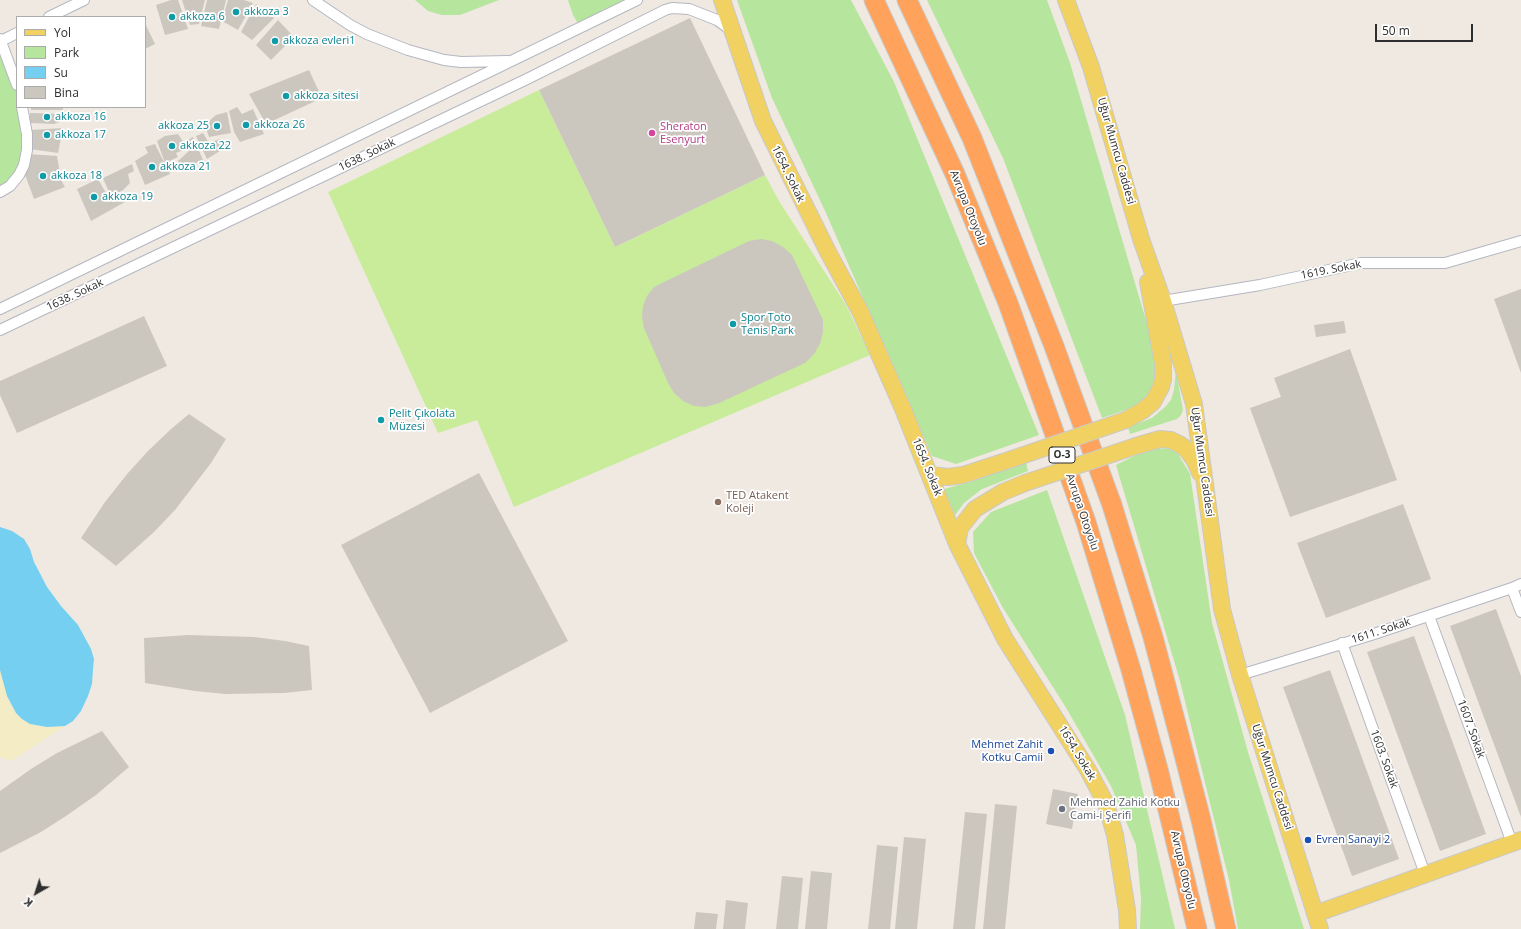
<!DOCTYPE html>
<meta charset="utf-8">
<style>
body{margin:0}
#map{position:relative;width:1521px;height:929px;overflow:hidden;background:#efe9e1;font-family:"Open Sans",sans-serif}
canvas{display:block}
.legend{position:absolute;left:16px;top:16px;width:130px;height:92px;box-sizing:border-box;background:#fff;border:1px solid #ababab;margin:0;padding:5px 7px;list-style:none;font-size:12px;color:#2e2e2e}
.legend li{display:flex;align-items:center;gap:8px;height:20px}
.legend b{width:20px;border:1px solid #ababab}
.north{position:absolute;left:16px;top:873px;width:40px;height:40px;-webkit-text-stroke:3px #fff;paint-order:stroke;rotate:219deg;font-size:11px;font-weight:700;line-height:16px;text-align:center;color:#2e2e2e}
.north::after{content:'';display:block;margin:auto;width:14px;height:18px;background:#2e2e2e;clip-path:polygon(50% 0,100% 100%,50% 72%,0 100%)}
.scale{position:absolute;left:1375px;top:24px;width:98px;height:18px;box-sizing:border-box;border:2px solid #2e2e2e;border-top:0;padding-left:5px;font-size:12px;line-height:14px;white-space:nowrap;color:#2e2e2e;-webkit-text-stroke:3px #fff;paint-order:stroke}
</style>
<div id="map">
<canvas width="1521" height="929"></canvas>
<ul class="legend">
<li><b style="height:5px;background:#f2d163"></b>Yol</li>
<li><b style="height:11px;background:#b6e59e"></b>Park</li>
<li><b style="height:11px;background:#75cff0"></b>Su</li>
<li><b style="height:11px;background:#cbc7bf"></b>Bina</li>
</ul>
<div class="north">K</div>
<div class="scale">50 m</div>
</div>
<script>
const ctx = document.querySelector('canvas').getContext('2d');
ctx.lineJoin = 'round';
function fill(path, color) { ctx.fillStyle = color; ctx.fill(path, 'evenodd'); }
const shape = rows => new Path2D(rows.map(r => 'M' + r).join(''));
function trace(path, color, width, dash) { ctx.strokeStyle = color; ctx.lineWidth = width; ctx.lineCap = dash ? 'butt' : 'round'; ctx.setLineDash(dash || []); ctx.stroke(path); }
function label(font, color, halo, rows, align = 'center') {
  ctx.font = font + ' "Open Sans",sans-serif'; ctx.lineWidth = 3.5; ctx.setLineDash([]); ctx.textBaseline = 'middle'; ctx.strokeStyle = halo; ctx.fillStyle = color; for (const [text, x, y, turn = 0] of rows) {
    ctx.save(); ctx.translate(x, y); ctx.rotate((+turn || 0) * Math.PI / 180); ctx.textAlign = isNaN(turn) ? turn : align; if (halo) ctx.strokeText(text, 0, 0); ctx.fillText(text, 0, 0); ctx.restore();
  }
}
fill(shape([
 [415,0,499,0,460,15,442,15,428,11],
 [568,0,637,0,580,27,573,15],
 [737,0,851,0,894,82,1039,435,956,464,932,456,826,213,772,98],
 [927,0,1047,0,1070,63,1150,334,1156,370,1154,383,1150,393,1142,403,1132,408,1102,418,1003,158],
 [0,39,17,85,17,107,22,107,24,165,0,192],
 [1176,371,1183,410,1181,415,1177,419,1130,434,1128,427,1152,418,1165,407,1171,400,1174,390],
 [1150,448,1175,449,1190,474,1212,623,1248,752,1304,929,1238,929,1229,880,1180,681,1116,465],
 [1026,462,1028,471,982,489,964,503,955,515,944,489,970,482],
 [1047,490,1125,715,1175,929,1140,929,1141,898,1136,845,1111,786,1065,706,1003,608,974,553,973,532,991,512]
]), '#b6e59e');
fill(shape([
 [0,670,9,702,16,713,22,719,35,726,47,727,65,726,11,761,0,757]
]), '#f3ecc5');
fill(shape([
 [539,90,615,247,765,175,779,201,846,305,870,355,514,507,477,420,438,433,328,192]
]), '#c9ec9a');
fill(shape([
 [0,527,12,531,24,539,30,549,34,562,47,587,61,606,78,625,91,649,94,659,93,669,92,684,88,696,81,711,73,721,65,726,47,727,30,724,22,719,16,713,7,696,0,670]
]), '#75cff0');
fill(shape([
 [171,0,178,0,188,29,165,35,156,5],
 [182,0,205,0,199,24,190,25],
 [207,0,226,0,219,29,201,26],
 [228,0,244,0,253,3,238,30,222,21],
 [256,4,274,18,252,40,241,32],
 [690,18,765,175,615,247,539,90],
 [278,20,294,37,271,60,256,45],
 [145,23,155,44,145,49],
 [309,70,322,98,266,124,249,94],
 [31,107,63,107,63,110,31,110],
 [237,107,242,114,253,109,264,134,240,142,234,132,229,111],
 [227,112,231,133,209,137,204,122,209,121,216,115],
 [30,113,64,114,65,120,54,124,30,123],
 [63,128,58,153,30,149,31,130],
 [203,133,209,143,220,139,226,142,228,146,207,159,196,136],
 [178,134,184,143,185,149,176,153,178,157,165,163,157,141,165,136],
 [193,137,203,160,182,169,178,161,189,151,186,141],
 [155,144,170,174,145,185,135,161,148,153,145,147],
 [28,154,57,156,61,180,65,187,34,199,24,172],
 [132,164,134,171,128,174,130,183,123,190,111,197,103,178],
 [98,179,110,200,125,202,91,221,77,189],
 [761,239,772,241,783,247,792,255,823,320,823,332,820,344,814,354,805,363,717,404,705,407,694,406,683,401,674,393,668,383,644,328,642,317,643,306,647,296,654,287,664,282,749,241],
 [1521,289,1521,373,1494,299],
 [144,316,167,366,17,433,0,395,0,381],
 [1344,321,1346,333,1316,337,1314,325],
 [1350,349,1397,480,1290,517,1250,408,1281,397,1274,378],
 [189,414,226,439,211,463,175,510,154,532,116,566,81,538,105,502,128,473,148,451,170,430],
 [479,473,568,641,430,713,341,545],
 [1403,504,1431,579,1326,618,1297,543],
 [1496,609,1521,676,1521,817,1450,626],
 [188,635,254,637,285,641,309,646,312,690,284,693,225,694,195,691,145,683,144,638],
 [1414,636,1486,834,1440,851,1367,652],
 [1330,670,1399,859,1352,876,1283,687],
 [102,731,129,767,96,795,66,816,41,832,0,853,0,791,31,769,57,753],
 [1053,789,1078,794,1072,829,1046,824],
 [995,804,1017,806,1005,929,983,929],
 [965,812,987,814,975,929,953,929],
 [904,837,926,839,917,929,895,929],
 [877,845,898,847,890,929,868,929],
 [811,871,832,873,827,929,805,929],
 [782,876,803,878,798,929,776,929],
 [726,900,748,903,745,929,723,929],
 [696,912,718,914,716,929,694,929]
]), '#cbc7bf');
const minor = shape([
 [313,0,350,25,367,34,408,50,444,60,461,62,508,61],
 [49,17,84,0],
 [0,39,17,85],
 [1,41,17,33],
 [0,192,10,186,19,175,24,165,27,150,27,134,22,107],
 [1163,301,1260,285,1361,263,1445,263,1521,241],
 [0,309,637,0],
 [0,330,527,79,665,10,672,8,689,9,717,20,731,30],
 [1512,588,1521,612],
 [1429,616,1512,843],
 [1342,643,1425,874],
 [1240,675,1371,635,1512,588,1521,584]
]);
const primary = shape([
 [722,0,763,121,828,252,860,311,903,409,957,544,1005,639,1088,770,1106,804,1115,835,1127,910,1128,929],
 [1066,0,1091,67,1141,239,1163,301,1194,404,1222,609,1240,675,1320,929],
 [1126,420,1142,411,1153,402,1161,387,1163,380,1163,363,1148,282],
 [1136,446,1160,439,1171,440,1181,445,1187,450,1195,461,1200,473],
 [930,475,948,477,963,475,1015,458],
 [957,544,960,528,975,509,1003,492,1025,483],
 [1315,914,1521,840]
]);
const motorway = shape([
 [874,0,955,174,1008,303,1086,522,1131,670,1158,769,1197,929],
 [907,0,972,138,1054,346,1112,505,1153,637,1179,735,1201,820,1226,929]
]);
trace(minor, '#b4b7c1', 12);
trace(primary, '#c9c9c9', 18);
trace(motorway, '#c9c9c9', 21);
trace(minor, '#fff', 10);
trace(primary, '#f2d163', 16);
trace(motorway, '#ffa35c', 19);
const primaryBridge = shape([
 [1015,458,1126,420],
 [1025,483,1136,446]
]);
trace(primaryBridge, '#c9c9c9', 18, []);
trace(primaryBridge, '#f2d163', 16);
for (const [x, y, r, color] of [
 [236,12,4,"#0f9aa8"],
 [172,17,4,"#0f9aa8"],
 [275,41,4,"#0f9aa8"],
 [286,96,4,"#0f9aa8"],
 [47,117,4,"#0f9aa8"],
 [246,125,4,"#0f9aa8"],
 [217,126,4,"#0f9aa8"],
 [652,133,4,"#d1479c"],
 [47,135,4,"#0f9aa8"],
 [172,146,4,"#0f9aa8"],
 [152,167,4,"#0f9aa8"],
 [43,176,4,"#0f9aa8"],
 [94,197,4,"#0f9aa8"],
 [733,324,4,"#0f9aa8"],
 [381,420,4,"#0f9aa8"],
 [718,502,4,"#8d6e63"],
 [1051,751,4,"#1a4fb4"],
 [1062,809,4,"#6b7280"],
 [1308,840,4,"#1a4fb4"]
]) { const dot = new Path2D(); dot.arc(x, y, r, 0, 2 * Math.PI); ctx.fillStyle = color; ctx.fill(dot); trace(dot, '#fff', 1.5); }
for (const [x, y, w] of [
 [1062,455,26]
]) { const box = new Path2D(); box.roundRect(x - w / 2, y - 8, w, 16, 3); ctx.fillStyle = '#fff'; ctx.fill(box); trace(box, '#2e2e2e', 1); }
label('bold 10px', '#2e2e2e', null, [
 ["O-3",1062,455]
]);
label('11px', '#0d838f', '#fff', [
 ["akkoza 3",244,12],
 ["akkoza 6",180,17],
 ["akkoza evleri1",283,41],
 ["akkoza sitesi",294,96],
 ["akkoza 16",55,117],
 ["akkoza 26",254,125],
 ["akkoza 25",209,126,"right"],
 ["akkoza 17",55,135],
 ["akkoza 22",180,146],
 ["akkoza 21",160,167],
 ["akkoza 18",51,176],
 ["akkoza 19",102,197],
 ["Spor Toto",741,318],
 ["Tenis Park",741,331],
 ["Pelit Çıkolata",389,414],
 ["Müzesi",389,427]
], 'left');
label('11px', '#b23c85', '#fff', [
 ["Sheraton",660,127],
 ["Esenyurt",660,140]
], 'left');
label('11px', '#2e2e2e', '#fff', [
 ["Uğur Mumcu Caddesi",1116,151,74],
 ["1638. Sokak",367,155,-26],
 ["1654. Sokak",788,174,64],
 ["Avrupa Otoyolu",968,208,68],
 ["1619. Sokak",1331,270,-11],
 ["1638. Sokak",75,295,-25],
 ["Uğur Mumcu Caddesi",1202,462,82],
 ["1654. Sokak",927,467,68],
 ["Avrupa Otoyolu",1082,512,71],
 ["1611. Sokak",1381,631,-18],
 ["1607. Sokak",1471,729,70],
 ["1654. Sokak",1077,753,59],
 ["1603. Sokak",1384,759,70],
 ["Uğur Mumcu Caddesi",1272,777,72],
 ["Avrupa Otoyolu",1183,870,77]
]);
label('11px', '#785e54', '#fff', [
 ["TED Atakent",726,496],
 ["Koleji",726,509]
], 'left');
label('11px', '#164399', '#fff', [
 ["Mehmet Zahit",1043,745],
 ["Kotku Camii",1043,758],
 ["Evren Sanayi 2",1316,840,"left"]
], 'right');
label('11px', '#5b616d', '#fff', [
 ["Mehmed Zahid Kotku",1070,803],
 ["Cami-i Şerifi",1070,816]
], 'left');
</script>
